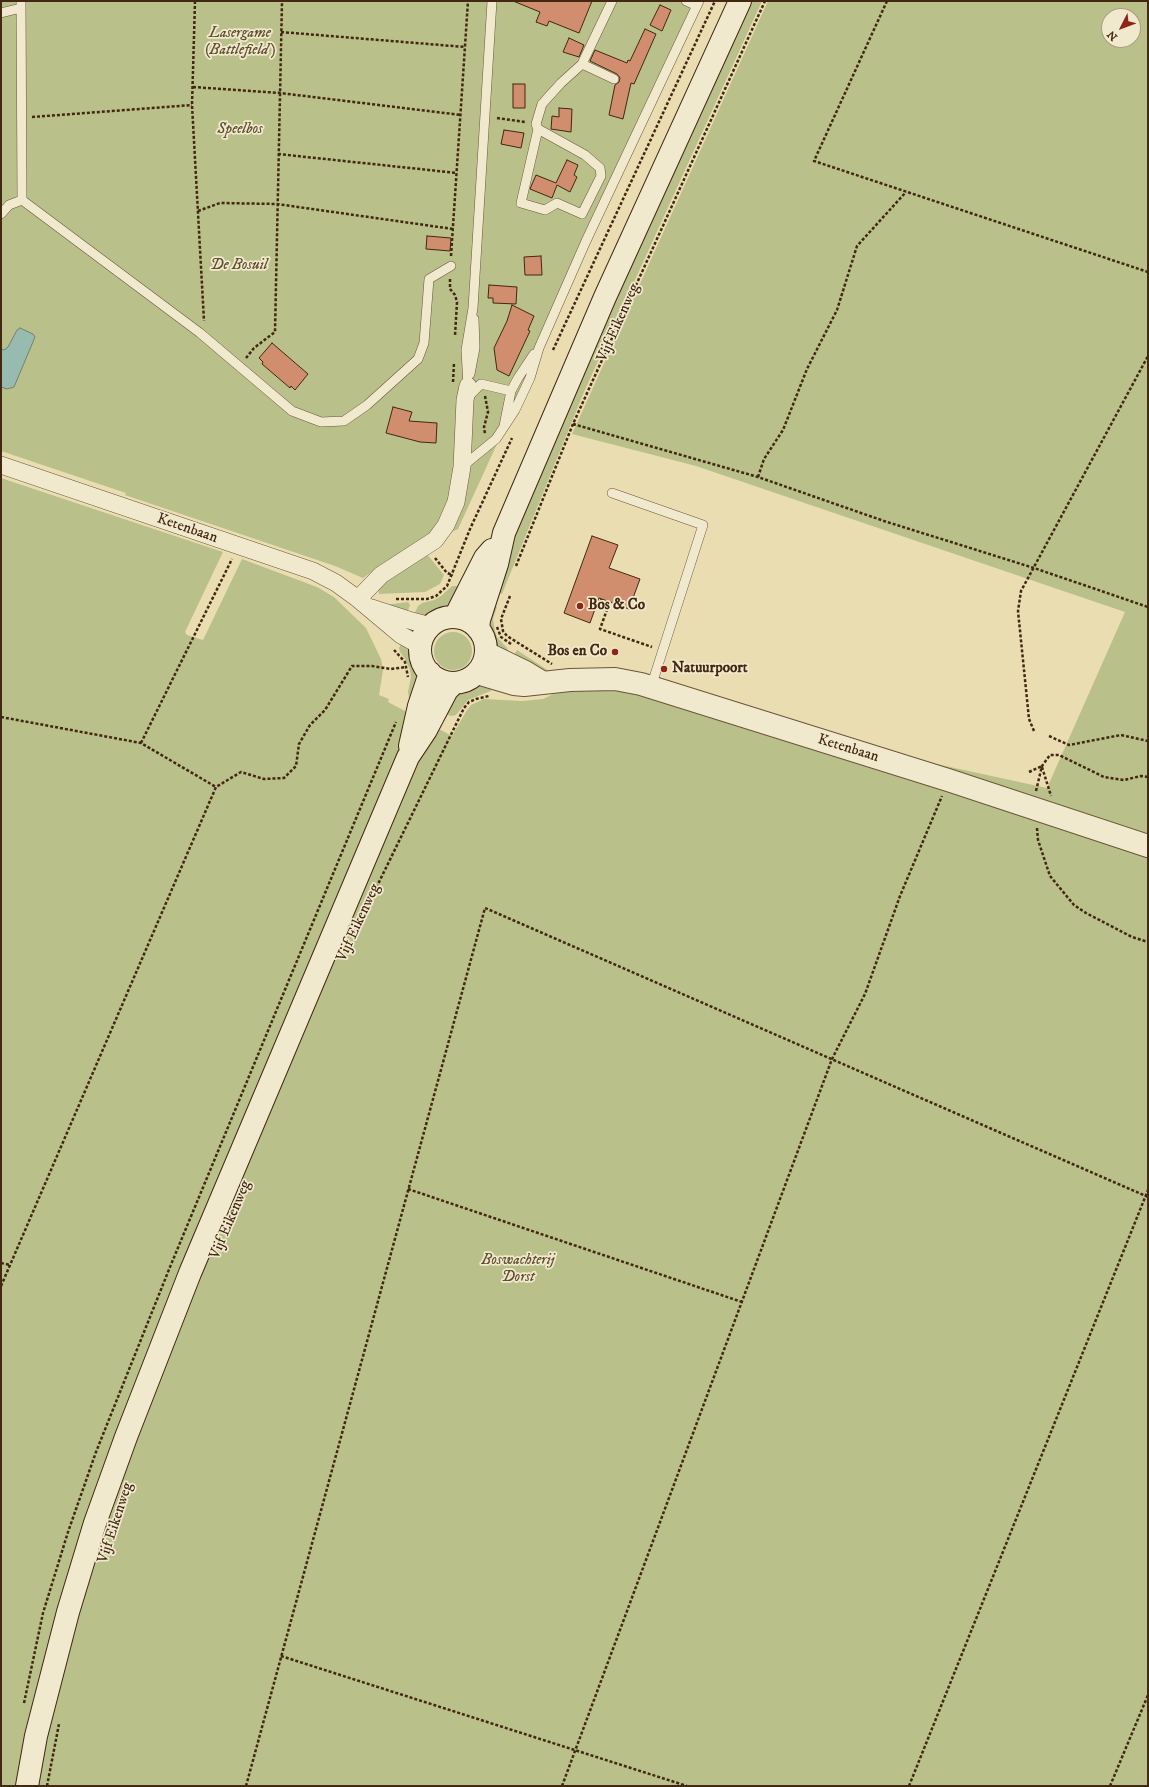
<!DOCTYPE html>
<style>
body{margin:0}
#map{position:relative;width:1149px;height:1787px;overflow:hidden;background:#eaddb2;font-family:"IM FELL DW Pica",serif}
canvas{display:block}
.frame{position:absolute;inset:0;border:2px solid #422712;pointer-events:none}
.north{position:absolute;left:1101px;top:8px;width:40px;height:40px;box-sizing:border-box;background:#f1e9cd;border:1px solid #ab9b82;border-radius:50%;rotate:228deg;font-size:11px;font-weight:700;line-height:16px;text-align:center;color:#422712}
.north::after{content:'';display:block;margin:auto;width:14px;height:18px;background:#8f2418;clip-path:polygon(50% 0,100% 100%,50% 72%,0 100%)}
</style>
<div id="map">
<canvas width="1149" height="1787"></canvas>
<div class="frame"></div>
<div class="north">N</div>
</div>
<script>
const ctx = document.querySelector('canvas').getContext('2d');
ctx.lineJoin = 'round';
function fill(path, color) { ctx.fillStyle = color; ctx.fill(path, 'evenodd'); }
const shape = rows => new Path2D(rows.map(r => 'M' + r).join(''));
function trace(path, color, width, dash) { ctx.strokeStyle = color; ctx.lineWidth = width; ctx.lineCap = dash ? 'butt' : 'round'; ctx.setLineDash(dash || []); ctx.stroke(path); }
function label(font, color, halo, rows, align = 'center') {
  ctx.font = font + ' "IM FELL DW Pica",serif'; ctx.lineWidth = 3.5; ctx.setLineDash([]); ctx.textBaseline = 'middle'; ctx.strokeStyle = halo; ctx.fillStyle = color; for (const [text, x, y, turn = 0] of rows) {
    ctx.save(); ctx.translate(x, y); ctx.rotate((+turn || 0) * Math.PI / 180); ctx.textAlign = isNaN(turn) ? turn : align; if (halo) ctx.strokeText(text, 0, 0); ctx.fillText(text, 0, 0); ctx.restore();
  }
}
fill(shape([
 [1,1,700,1,458,529,384,563,363,578,335,566,125,495,126,493,1,451],
 [748,1,762,1,584,392,502,594,494,591,519,518],
 [768,1,1148,1,1148,1786,1,1786,1,478,223,552,185,632,187,635,203,640,242,559,317,587,334,597,366,628,381,659,383,670,379,695,389,699,388,702,452,736,467,710,471,705,484,699,522,701,543,699,564,689,618,686,807,736,1047,788,1125,612,696,466,572,434],
 [1109,16,1133,16,1133,40,1109,40],
 [426,553,444,575,440,584,425,592,379,594,378,588,383,581],
 [452,586,457,586,464,590,450,608,429,616,414,615,418,606,422,603,434,600,441,596],
 [408,602,410,605,407,613,385,605],
 [493,603,497,607,493,619,495,631,497,637,508,649,504,657,493,645,487,626],
 '434 651a19 19 0 1 1 38 0a19 19 0 1 1-38 0Z',
 [402,642,410,652,418,674,413,700,409,698,408,692,411,677,410,670,405,659,400,652,399,648],
 [517,650,552,673,532,671,511,661],
 [479,685,493,685,491,691,488,692,468,700,456,715,451,716,441,712,455,693]
]), '#b9c08a');
const water = shape([
 [20,328,33,334,35,337,14,387,7,389,1,387,1,349,4,350,8,347,17,330,20,328]
]);
fill(water, '#98bbb0');
trace(water, '#768071', 1);
const building = shape([
 [513,1,592,1,579,33,549,21,547,26,536,22,540,12,513,1],
 [660,5,671,10,662,31,650,25,660,5],
 [645,29,656,34,634,84,631,83,623,119,609,115,615,85,619,82,620,78,617,74,590,61,595,50,627,63,628,60,630,61,645,29],
 [569,38,584,45,579,57,563,52,569,38],
 [513,84,525,84,525,108,513,108,513,84],
 [559,108,572,109,571,132,551,129,552,116,559,117,559,108],
 [504,130,524,133,521,148,501,144,504,130],
 [567,160,578,165,574,175,577,177,570,192,557,185,552,198,530,189,536,175,556,183,567,160],
 [427,236,451,238,450,251,426,249,427,236],
 [541,256,542,275,525,275,524,257,541,256],
 [489,285,517,287,516,304,493,303,493,298,488,298,489,285],
 [512,305,534,316,528,330,530,331,509,376,497,370,494,348,507,321,512,305],
 [272,343,308,374,295,390,291,386,290,388,262,364,263,362,259,358,272,343],
 [393,407,412,412,409,421,437,423,436,443,420,442,386,433,393,407],
 [592,536,618,545,609,568,640,579,629,609,599,598,590,623,564,613,592,536]
]);
fill(building, '#d18e6f');
trace(building, '#422712', 1);
const service = shape([
 [21,1,22,200,200,333,292,411,321,422,344,421,367,405,418,359,424,343,429,279,451,266],
 [686,1,697,6],
 [1,13,21,8],
 [582,64,614,79],
 [538,129,521,203,545,210,557,203,582,214,601,176,600,168,585,155,538,129,536,124,542,104,561,83,582,64,612,1],
 [1,214,9,205,22,200],
 [470,374,475,348,474,319],
 [468,386,466,350,473,308,492,1],
 [468,397,481,384,511,391,518,378,534,354],
 [504,426,511,391],
 [463,466,496,439,515,410,530,378,539,348,586,241,699,1],
 [612,493,703,525,651,687]
]);
const minor = shape([
 [1,465,313,571,336,583,358,599,401,635,421,646],
 [358,599,381,575,435,540,446,525,456,502,462,467,465,400,468,386],
 [372,608,412,621,431,626]
]);
const tertiary = shape([
 [486,653,525,672,543,683],
 [477,673,514,684,524,685,570,680,615,679,641,684,948,780,1148,846]
]);
const secondary = shape([
 [455,617,485,558,492,550],
 '420 650a33 33 0 1 1 66 0a33 33 0 1 1-66 0Z',
 [478,629,479,620,497,564,504,533,605,297,740,1],
 [410,746,419,706,430,673],
 [27,1786,36,1736,68,1612,95,1523,126,1437,190,1273,408,757,426,730,447,690,454,683]
]);
trace(service, '#6c543a', 10);
trace(minor, '#6c543a', 18);
trace(tertiary, '#6c543a', 24);
trace(secondary, '#422712', 24);
trace(shape([
 [195,1,192,105,204,321],
 [887,1,814,161,1148,272],
 [281,32,465,47],
 [193,87,280,93,461,115],
 [32,117,192,105],
 [497,118,525,122],
 [278,154,457,173],
 [198,211,220,203,277,204,453,229],
 [451,256,468,1],
 [450,279,450,289,455,295,457,302,455,336],
 [553,350,715,1],
 [246,358,254,348,275,332,282,1],
 [453,382,454,363],
 [485,396,488,412,484,427,485,434],
 [573,424,758,477,884,521,1034,568,1148,607],
 [758,477,764,459,783,430,807,369,837,310,857,246,906,192],
 [435,558,447,573,453,575],
 [516,566,573,424,765,1],
 [510,596,501,619,503,631,507,636,552,664],
 [396,599,427,599,436,596,447,586,470,529,512,438],
 [600,600,609,604,600,629,652,647],
 [497,627,501,637,511,644],
 [394,650,405,662,408,677],
 [1,717,141,743,216,787],
 [1034,731,1029,719,1018,611,1021,591,1148,356],
 [1049,736,1069,745,1121,735,1148,741],
 [141,743,232,559],
 [1042,767,1051,796],
 [1029,772,1042,766],
 [1036,791,1042,766,1050,755,1059,755,1104,777,1124,780,1141,776,1148,777],
 [1037,828,1038,840,1050,876,1074,905,1086,913,1132,937,1148,942],
 [361,919,464,708,469,702,476,699,489,696],
 [408,1189,742,1302],
 [1,1263,10,1265],
 [1,1286,216,787,241,772,264,779,284,778,296,766,299,744,310,725,325,710,352,666,372,666,391,669,407,667],
 [281,1656,687,1786],
 [24,1703,43,1613,68,1532,96,1452,170,1267,396,722],
 [47,1786,59,1724],
 [246,1786,485,908,1148,1197],
 [562,1786,832,1059,865,994,900,896,942,796],
 [909,1786,1148,1190],
 [1110,1786,1148,1695]
]), '#422712', 2.5, [3, 2]);
trace(service, '#f1e9cd', 9);
trace(minor, '#f1e9cd', 17);
trace(tertiary, '#f1e9cd', 22);
trace(secondary, '#f1e9cd', 22);
for (const [x, y, r, color] of [
 [580,606,4,"#8f2418"],
 [615,652,4,"#8f2418"],
 [664,669,4,"#8f2418"]
]) { const dot = new Path2D(); dot.arc(x, y, r, 0, 2 * Math.PI); ctx.fillStyle = color; ctx.fill(dot); trace(dot, '#f1e9cd', 1.5); }
label('italic 15px', '#604d30', '#f1e9cd', [
 ["Lasergame",240,34],
 ["(Battlefield)",240,51],
 ["Speelbos",240,130],
 ["De Bosuil",239,266],
 ["Boswachterij",518,1261],
 ["Dorst",518,1278]
]);
label('15px', '#422712', '#f1e9cd', [
 ["Vijf Eikenweg",619,323,-66],
 ["Ketenbaan",187,529,19],
 ["Ketenbaan",848,749,17],
 ["Vijf Eikenweg",359,923,-65],
 ["Vijf Eikenweg",231,1220,-67],
 ["Vijf Eikenweg",116,1523,-72]
]);
label('bold 15px', '#422712', '#f1e9cd', [
 ["Bos & Co",588,606],
 ["Bos en Co",607,652,"right"],
 ["Natuurpoort",672,669]
], 'left');
</script>
